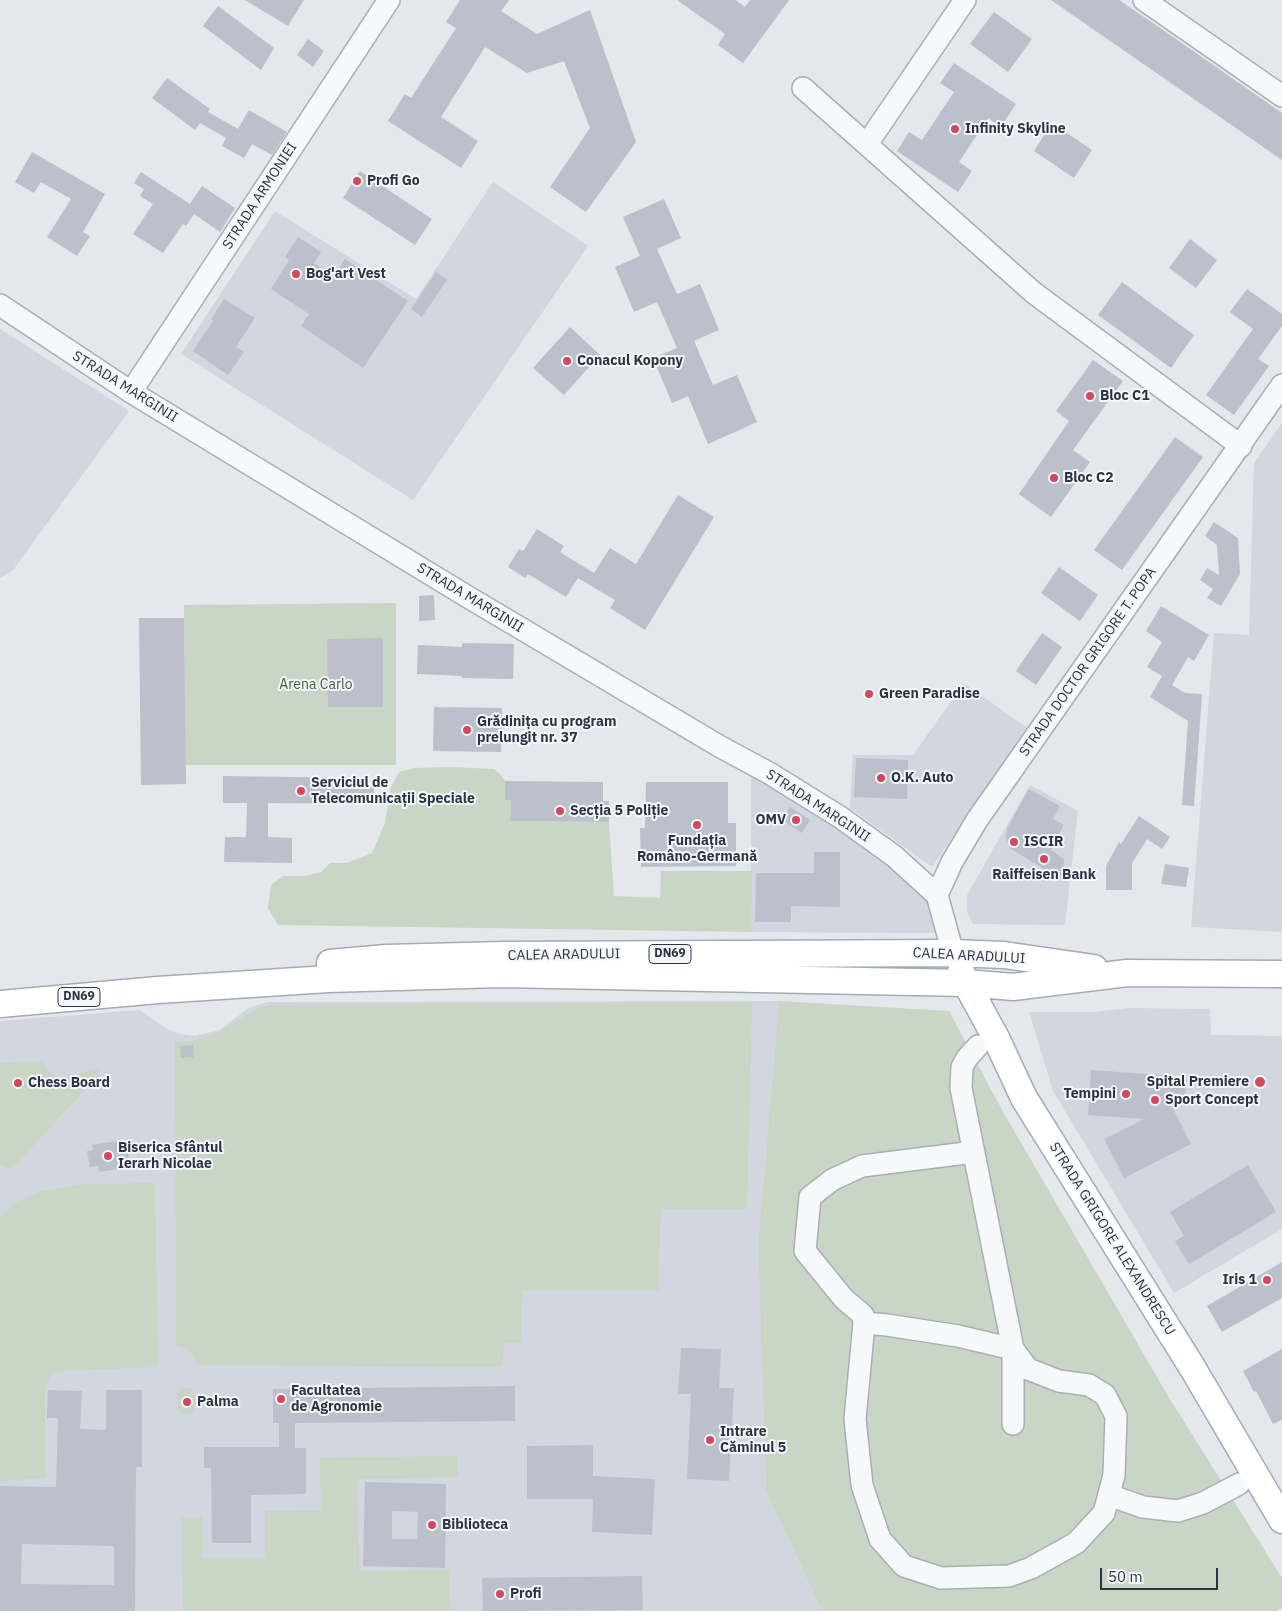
<!DOCTYPE html>
<meta charset="utf-8">
<style>
body{margin:0}
#map{position:relative;width:1282px;height:1611px;overflow:hidden;background:#e4e7ec;font-family:"IBM Plex Sans",sans-serif}
canvas{display:block}
.scale{position:absolute;left:1100px;top:1568px;width:118px;height:22px;box-sizing:border-box;border:2px solid #2b3445;border-top:0;padding-left:6px;font-size:15px;line-height:18px;white-space:nowrap;color:#2b3445;-webkit-text-stroke:4px #f4f6f9;paint-order:stroke}
</style>
<div id="map">
<canvas width="1282" height="1611"></canvas>
<div class="scale">50 m</div>
</div>
<script>
const ctx = document.querySelector('canvas').getContext('2d');
ctx.lineJoin = 'round';
function fill(path, color) { ctx.fillStyle = color; ctx.fill(path, 'evenodd'); }
const shape = rows => new Path2D(rows.map(r => 'M' + r).join(''));
function trace(path, color, width, dash) { ctx.strokeStyle = color; ctx.lineWidth = width; ctx.lineCap = dash ? 'butt' : 'round'; ctx.setLineDash(dash || []); ctx.stroke(path); }
function label(font, color, halo, rows, align = 'center') {
  ctx.font = font + ' "IBM Plex Sans",sans-serif'; ctx.lineWidth = 4; ctx.setLineDash([]); ctx.textBaseline = 'middle'; ctx.strokeStyle = halo; ctx.fillStyle = color; for (const [text, x, y, turn = 0] of rows) {
    ctx.save(); ctx.translate(x, y); ctx.rotate((+turn || 0) * Math.PI / 180); ctx.textAlign = isNaN(turn) ? turn : align; if (halo) ctx.strokeText(text, 0, 0); ctx.fillText(text, 0, 0); ctx.restore();
  }
}
fill(shape([
 [493,182,588,246,413,500,181,354,275,211,416,299],
 [0,329,129,411,13,570,0,578],
 [1282,423,1282,932,1191,927,1214,633,1249,635,1254,463],
 [964,683,1027,728,932,867,850,808,853,755,913,755],
 [751,777,761,779,866,844,929,900,936,933,751,932],
 [1030,785,1078,811,1065,925,973,924,967,912,967,895],
 [779,1001,758,1244,766,1491,822,1611,0,1611,0,1021,140,1010,165,1028,180,1034,195,1036,219,1030,250,1007,269,1002],
 [1128,1008,1210,1009,1211,1035,1282,1036,1282,1229,1174,1293,1053,1091,1029,1012,1095,1012]
]), '#d2d6de');
fill(shape([
 [396,603,396,765,185,765,184,605],
 [451,767,494,769,500,774,505,781,505,800,511,800,510,821,609,822,614,896,660,898,661,871,752,871,751,932,278,925,268,908,271,885,283,876,307,876,321,872,330,863,347,863,372,853,385,823,391,787,399,772,413,768],
 [779,1001,949,1011,1002,1110,1168,1396,1282,1578,1282,1608,1276,1611,822,1611,766,1491,758,1244],
 [752,1002,747,1209,661,1209,658,1291,522,1290,521,1342,504,1343,502,1367,199,1365,188,1349,176,1345,175,1041,189,1042,220,1032,252,1011,269,1005],
 [41,1061,56,1079,97,1069,100,1073,11,1170,0,1164,0,1063],
 [155,1183,158,1367,62,1371,55,1372,50,1376,45,1387,45,1478,0,1481,0,1217,16,1202,42,1191,84,1184],
 [183,1388,190,1388,196,1393,194,1410,189,1414,182,1414,177,1409,177,1393],
 [457,1456,458,1477,357,1479,359,1571,449,1570,450,1611,183,1611,181,1517,202,1517,203,1558,265,1557,265,1511,321,1510,320,1458]
]), '#c9d6c5');
fill(shape([
 [245,0,304,0,288,26],
 [460,0,509,0,501,11,537,34,590,10,636,142,586,212,550,187,590,128,564,61,527,73,485,47,441,117,478,141,461,168,388,121,405,94,411,98,456,28,446,22],
 [677,0,735,0,745,7,750,0,789,0,743,63,718,45,725,34],
 [1051,0,1119,0,1163,30,1282,113,1282,160],
 [218,6,274,48,261,70,203,26],
 [994,12,1032,39,1008,72,970,44],
 [308,39,324,51,313,67,297,55],
 [954,63,1016,104,1001,127,988,118,959,162,972,171,958,192,897,151,909,132,922,140,954,92,940,83],
 [167,78,210,109,208,112,238,129,249,110,287,132,272,155,252,144,244,158,222,146,226,138,200,123,195,130,152,98],
 [1052,123,1092,150,1074,178,1034,151],
 [32,152,105,194,83,232,90,236,77,256,47,237,71,199,41,182,34,193,15,182],
 [360,171,432,219,415,245,343,198],
 [141,172,190,204,202,186,235,208,220,232,194,214,186,226,183,224,163,253,133,234,153,204,140,196,144,189,134,183],
 [664,199,681,238,657,249,677,294,700,284,719,330,694,341,713,385,737,375,757,422,708,444,688,396,672,403,653,358,677,348,657,302,634,312,615,267,640,256,623,217],
 [298,237,321,252,314,263,334,276,345,259,408,301,363,368,301,326,309,314,271,289,289,260,285,257],
 [1190,239,1217,260,1196,288,1169,268],
 [436,272,447,280,422,317,411,309],
 [1122,282,1194,335,1171,368,1098,315],
 [1247,289,1282,314,1282,326,1258,359,1269,366,1234,415,1206,395,1253,329,1230,312],
 [224,299,255,318,236,347,244,352,228,375,193,351,213,321,211,319],
 [570,327,600,355,564,395,533,368],
 [1093,360,1123,381,1073,450,1090,462,1051,517,1019,494,1069,421,1056,411],
 [1175,437,1203,457,1122,570,1094,550],
 [678,495,714,517,645,630,610,608,615,600,578,578,566,597,528,574,525,578,508,567,519,549,523,551,537,529,564,546,560,552,594,573,610,548,636,564],
 [1214,522,1238,538,1240,574,1221,606,1207,598,1213,589,1200,580,1207,568,1219,575,1217,545,1205,536],
 [1059,567,1098,595,1080,621,1041,593],
 [434,595,435,620,419,621,419,596],
 [1161,606,1209,635,1194,661,1188,657,1172,685,1185,693,1202,694,1194,806,1182,805,1188,721,1150,697,1162,676,1147,667,1162,642,1146,631],
 [139,618,184,618,186,784,141,785],
 [1042,633,1062,647,1036,685,1016,671],
 [383,638,383,707,328,707,327,639],
 [462,643,514,644,513,679,462,678,462,676,417,674,418,645,462,647],
 [434,707,502,708,501,752,433,751],
 [856,758,908,760,907,799,854,797],
 [223,776,365,778,365,785,374,785,374,804,268,803,268,837,292,838,292,863,224,862,225,837,246,837,247,803,223,803],
 [505,781,603,782,603,801,609,801,609,822,510,821,511,800,505,800],
 [646,782,728,782,728,823,736,823,736,866,641,867,640,828,645,828],
 [1029,789,1060,806,1053,819,1064,825,1051,850,1064,859,1062,880,1011,849,1006,838,1007,828],
 [790,807,810,820,802,833,782,820],
 [1139,816,1170,837,1162,849,1147,839,1132,863,1132,890,1106,890,1106,866,1119,842,1121,844],
 [814,852,840,852,840,907,791,906,791,922,755,922,756,873,814,873],
 [1165,864,1189,868,1186,887,1161,884],
 [193,1045,194,1057,181,1058,180,1046],
 [1091,1070,1187,1077,1185,1098,1167,1097,1191,1144,1124,1178,1104,1139,1144,1119,1088,1115],
 [117,1141,128,1148,129,1161,122,1168,99,1172,98,1166,90,1167,87,1151,93,1150,92,1145],
 [1248,1165,1276,1212,1189,1264,1175,1241,1184,1236,1170,1212],
 [1282,1262,1282,1298,1222,1332,1207,1306],
 [681,1348,721,1349,719,1388,734,1388,729,1481,687,1479,691,1394,678,1394],
 [1282,1349,1282,1420,1273,1424,1256,1391,1254,1392,1243,1371],
 [515,1386,515,1421,295,1423,295,1448,306,1448,306,1494,251,1495,251,1543,212,1543,211,1468,204,1468,204,1447,279,1447,279,1423,273,1423,273,1389],
 [48,1390,82,1391,80,1429,106,1430,106,1390,142,1390,142,1467,136,1467,135,1611,0,1611,0,1486,56,1487,58,1418,47,1418],
 [22,1544,114,1546,114,1585,21,1584],
 [593,1445,593,1476,655,1479,652,1535,592,1532,593,1499,527,1499,527,1446],
 [365,1482,446,1484,445,1568,363,1566],
 [392,1511,418,1512,417,1539,392,1539],
 [642,1576,643,1610,483,1611,482,1578]
]), '#bbc0ca');
const minor = shape([
 [1144,0,1282,96],
 [803,88,1034,293,1241,446],
 [867,144,965,0],
 [0,305,131,392,468,597,719,746,769,773,840,817,894,856,937,895],
 [131,392,389,0],
 [953,953,937,895,952,862,977,820,1282,385],
 [978,1046,967,1058,962,1067,961,1088,1013,1349,1013,1424],
 [864,1323,887,1325,958,1336,1013,1349,1028,1369,1059,1381,1089,1385,1105,1395,1116,1416,1114,1475,1104,1513,1076,1543,1031,1568,1009,1576,941,1578,904,1566,880,1539,862,1485,855,1419,864,1323,863,1315,844,1299,805,1251,810,1197,832,1180,862,1166,974,1152],
 [1109,1495,1143,1507,1178,1511,1203,1503,1239,1484]
]);
const major = shape([
 [330,963,386,958,505,955,953,953,1004,955,1094,968],
 [961,972,966,983,996,1038,1024,1098,1192,1367,1282,1520],
 [0,1004,158,990,328,979,501,974,966,983,1013,987,1127,973,1282,974]
]);
trace(minor, '#a9aeb7', 24);
trace(major, '#a3abb8', 29);
trace(minor, '#f7f8fa', 21);
trace(major, '#fff', 26);
for (const [x, y, r, color] of [
 [955,129,5,"#d1495b"],
 [357,181,5,"#d1495b"],
 [296,274,5,"#d1495b"],
 [567,361,5,"#d1495b"],
 [1090,396,5,"#d1495b"],
 [1054,478,5,"#d1495b"],
 [869,694,5,"#d1495b"],
 [467,730,5,"#d1495b"],
 [881,778,5,"#d1495b"],
 [301,791,5,"#d1495b"],
 [560,811,5,"#d1495b"],
 [796,820,5,"#d1495b"],
 [697,825,5,"#d1495b"],
 [1014,842,5,"#d1495b"],
 [1044,859,5,"#d1495b"],
 [1260,1082,6,"#d1495b"],
 [18,1083,5,"#d1495b"],
 [1126,1094,5,"#d1495b"],
 [1155,1100,5,"#d1495b"],
 [108,1156,5,"#d1495b"],
 [1267,1280,5,"#d1495b"],
 [281,1399,5,"#d1495b"],
 [187,1402,5,"#d1495b"],
 [710,1440,5,"#d1495b"],
 [432,1525,5,"#d1495b"],
 [500,1594,5,"#d1495b"]
]) { const dot = new Path2D(); dot.arc(x, y, r, 0, 2 * Math.PI); ctx.fillStyle = color; ctx.fill(dot); trace(dot, '#f4f6f9', 2); }
for (const [x, y, w] of [
 [670,954,42],
 [79,997,42]
]) { const box = new Path2D(); box.roundRect(x - w / 2, y - 9.5, w, 19, 4); ctx.fillStyle = '#f4f6f9'; ctx.fill(box); trace(box, '#2b3445', 1); }
label('bold 12px', '#2b3445', null, [
 ["DN69",670,954],
 ["DN69",79,997]
]);
label('bold 14px', '#2b3445', '#f4f6f9', [
 ["Infinity Skyline",965,129],
 ["Profi Go",367,181],
 ["Bog'art Vest",306,274],
 ["Conacul Kopony",577,361],
 ["Bloc C1",1100,396],
 ["Bloc C2",1064,478],
 ["Green Paradise",879,694],
 ["Grădinița cu program",477,722],
 ["prelungit nr. 37",477,738],
 ["O.K. Auto",891,778],
 ["Serviciul de",311,783],
 ["Telecomunicații Speciale",311,799],
 ["Secția 5 Poliție",570,811],
 ["OMV",786,820,"right"],
 ["Fundația",697,841,"center"],
 ["Româno-Germană",697,857,"center"],
 ["ISCIR",1024,842],
 ["Raiffeisen Bank",1044,875,"center"],
 ["Spital Premiere",1249,1082,"right"],
 ["Chess Board",28,1083],
 ["Tempini",1116,1094,"right"],
 ["Sport Concept",1165,1100],
 ["Biserica Sfântul",118,1148],
 ["Ierarh Nicolae",118,1164],
 ["Iris 1",1257,1280,"right"],
 ["Facultatea",291,1391],
 ["de Agronomie",291,1407],
 ["Palma",197,1402],
 ["Intrare",720,1432],
 ["Căminul 5",720,1448],
 ["Biblioteca",442,1525],
 ["Profi",510,1594]
], 'left');
label('14px', '#2b3445', '#f4f6f9', [
 ["STRADA ARMONIEI",260,196,-57],
 ["STRADA MARGINII",125,387,32],
 ["STRADA MARGINII",470,598,31],
 ["STRADA DOCTOR GRIGORE T. POPA",1088,662,-55],
 ["STRADA MARGINII",818,806,33],
 ["CALEA ARADULUI",564,955,-1],
 ["CALEA ARADULUI",969,956,3],
 ["STRADA GRIGORE ALEXANDRESCU",1112,1239,58]
]);
label('14px', '#3f6138', '#f4f6f9', [
 ["Arena Carlo",316,685]
]);
</script>
